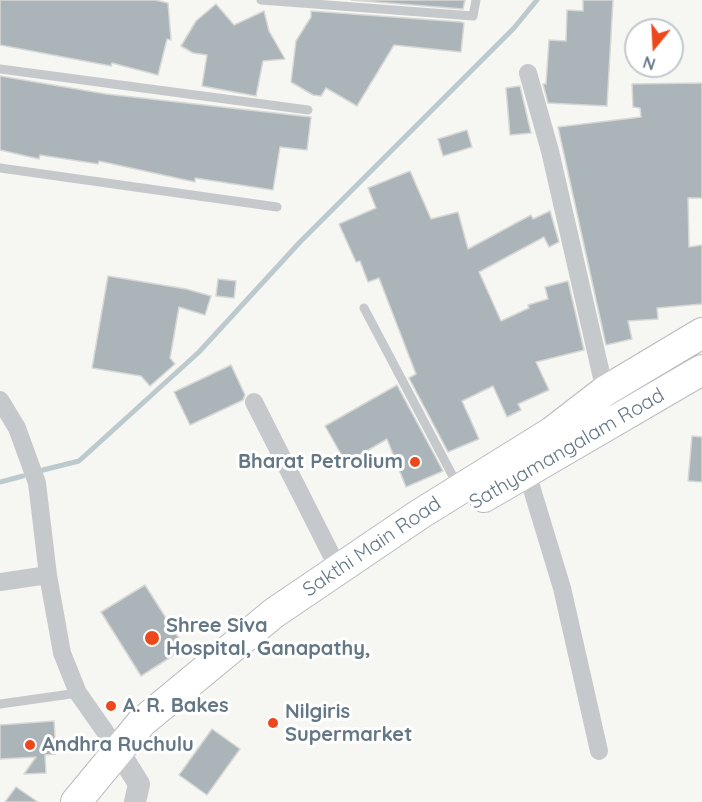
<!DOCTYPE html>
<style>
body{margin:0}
#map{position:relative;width:702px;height:802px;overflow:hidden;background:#f6f6f2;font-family:Quicksand,sans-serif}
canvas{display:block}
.north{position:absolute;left:624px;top:18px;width:60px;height:60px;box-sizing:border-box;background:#fff;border:2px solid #c1c9ce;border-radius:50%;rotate:198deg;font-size:16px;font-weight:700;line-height:24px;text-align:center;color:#637785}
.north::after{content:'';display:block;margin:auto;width:21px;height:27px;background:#ed481b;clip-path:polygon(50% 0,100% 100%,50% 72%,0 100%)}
</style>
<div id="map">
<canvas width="702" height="802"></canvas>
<div class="north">N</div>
</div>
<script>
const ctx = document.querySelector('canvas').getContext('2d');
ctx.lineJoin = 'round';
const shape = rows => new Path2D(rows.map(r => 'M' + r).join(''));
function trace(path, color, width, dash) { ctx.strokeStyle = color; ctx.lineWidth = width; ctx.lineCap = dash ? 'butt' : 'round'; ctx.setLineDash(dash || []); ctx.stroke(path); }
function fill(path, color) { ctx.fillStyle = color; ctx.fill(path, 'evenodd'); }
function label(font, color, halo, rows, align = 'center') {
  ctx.font = font + ' Quicksand,sans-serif'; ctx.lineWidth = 6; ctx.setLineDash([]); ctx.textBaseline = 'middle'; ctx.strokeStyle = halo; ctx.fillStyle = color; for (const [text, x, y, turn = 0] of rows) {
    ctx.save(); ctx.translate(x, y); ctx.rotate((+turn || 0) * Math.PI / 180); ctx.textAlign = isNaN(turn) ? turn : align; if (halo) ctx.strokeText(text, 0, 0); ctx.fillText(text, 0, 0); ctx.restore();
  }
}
trace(shape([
 [43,470,79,461,199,352,300,242,514,28,537,0],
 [0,482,23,476]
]), '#bcc9cd', 5);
const building = shape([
 [0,0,155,0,168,3,171,40,167,39,158,75,112,63,111,66,0,45,0,0],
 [351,0,465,0,463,9,351,0],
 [583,0,613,0,607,106,548,103,543,84,546,84,549,40,566,41,567,10,583,11,583,0],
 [216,4,234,25,264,11,269,31,285,59,263,61,256,96,202,86,207,55,193,53,181,46,196,21,216,4],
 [311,11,461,22,464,23,461,52,394,45,357,106,326,88,321,96,313,95,291,82,296,41,311,17,311,11],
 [0,76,106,94,311,117,307,150,280,147,273,190,195,178,195,182,99,161,98,164,40,155,39,159,0,150,0,76],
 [702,83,702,198,688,198,689,247,702,245,702,304,657,308,658,319,628,321,632,339,606,345,558,127,641,117,640,108,633,107,632,84,702,83],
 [520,86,531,133,510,135,506,88,520,86],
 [467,130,472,147,443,156,438,139,467,130],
 [410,171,431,219,458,212,468,249,531,215,533,219,550,211,559,242,549,247,544,237,479,272,501,321,529,308,528,305,548,299,545,287,568,281,584,350,536,362,549,390,518,404,521,410,507,417,493,386,462,401,479,439,448,452,409,378,416,374,379,278,368,282,360,261,356,262,339,224,376,208,368,188,410,171],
 [108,276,186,289,211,296,205,315,179,307,170,358,175,364,150,386,141,376,92,368,108,276],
 [218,279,236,281,234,298,216,296,218,279],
 [231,365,245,395,243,400,190,425,174,392,231,365],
 [397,385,443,471,406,487,387,439,346,463,325,426,397,385],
 [692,436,702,437,702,482,688,481,692,436],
 [145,585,185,648,141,676,101,612,145,585],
 [54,721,56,754,45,755,46,773,24,774,36,757,0,759,0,725,54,721],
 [212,729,240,749,207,795,179,775,212,729],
 [16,787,38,802,5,802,16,787]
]);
fill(building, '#abb4b9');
trace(building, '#d7d7d5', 1.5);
const trunk = shape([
 [484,497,702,370],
 [76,802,142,722,274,613,420,514,552,432,605,391,702,333]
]);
trace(trunk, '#b7bbbe', 32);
trace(shape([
 [261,0,473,16,476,0],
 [0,69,308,110],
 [0,168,277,207],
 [364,308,457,484],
 [0,704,78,693]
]), '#c5c9cc', 9);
trace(shape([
 [528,73,550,151,605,391],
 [0,400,17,428,37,483,48,575,62,653,78,693,118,750],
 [254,402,339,570],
 [527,473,562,588,599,751],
 [0,582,48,575]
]), '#c5c9cc', 18);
trace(shape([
 [118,750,139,784,135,802]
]), '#c5c9cc', 22);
trace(trunk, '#fff', 30);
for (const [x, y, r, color] of [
 [415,462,6,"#ed481b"],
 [152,638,8,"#ed481b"],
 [111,706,6,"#ed481b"],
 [273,723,6,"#ed481b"],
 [30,745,6,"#ed481b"]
]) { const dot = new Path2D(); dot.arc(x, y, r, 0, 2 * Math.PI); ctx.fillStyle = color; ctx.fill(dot); trace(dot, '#fff', 2); }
label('20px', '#637785', '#fff', [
 ["Sathyamangalam Road",567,449,-30],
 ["Sakthi Main Road",372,547,-34]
]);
label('bold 20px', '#637785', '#fff', [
 ["Bharat Petrolium",403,462,"right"],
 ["Shree Siva",166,626],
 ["Hospital, Ganapathy,",166,649],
 ["A. R. Bakes",123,706],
 ["Nilgiris",285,712],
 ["Supermarket",285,735],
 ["Andhra Ruchulu",42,745]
], 'left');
</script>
